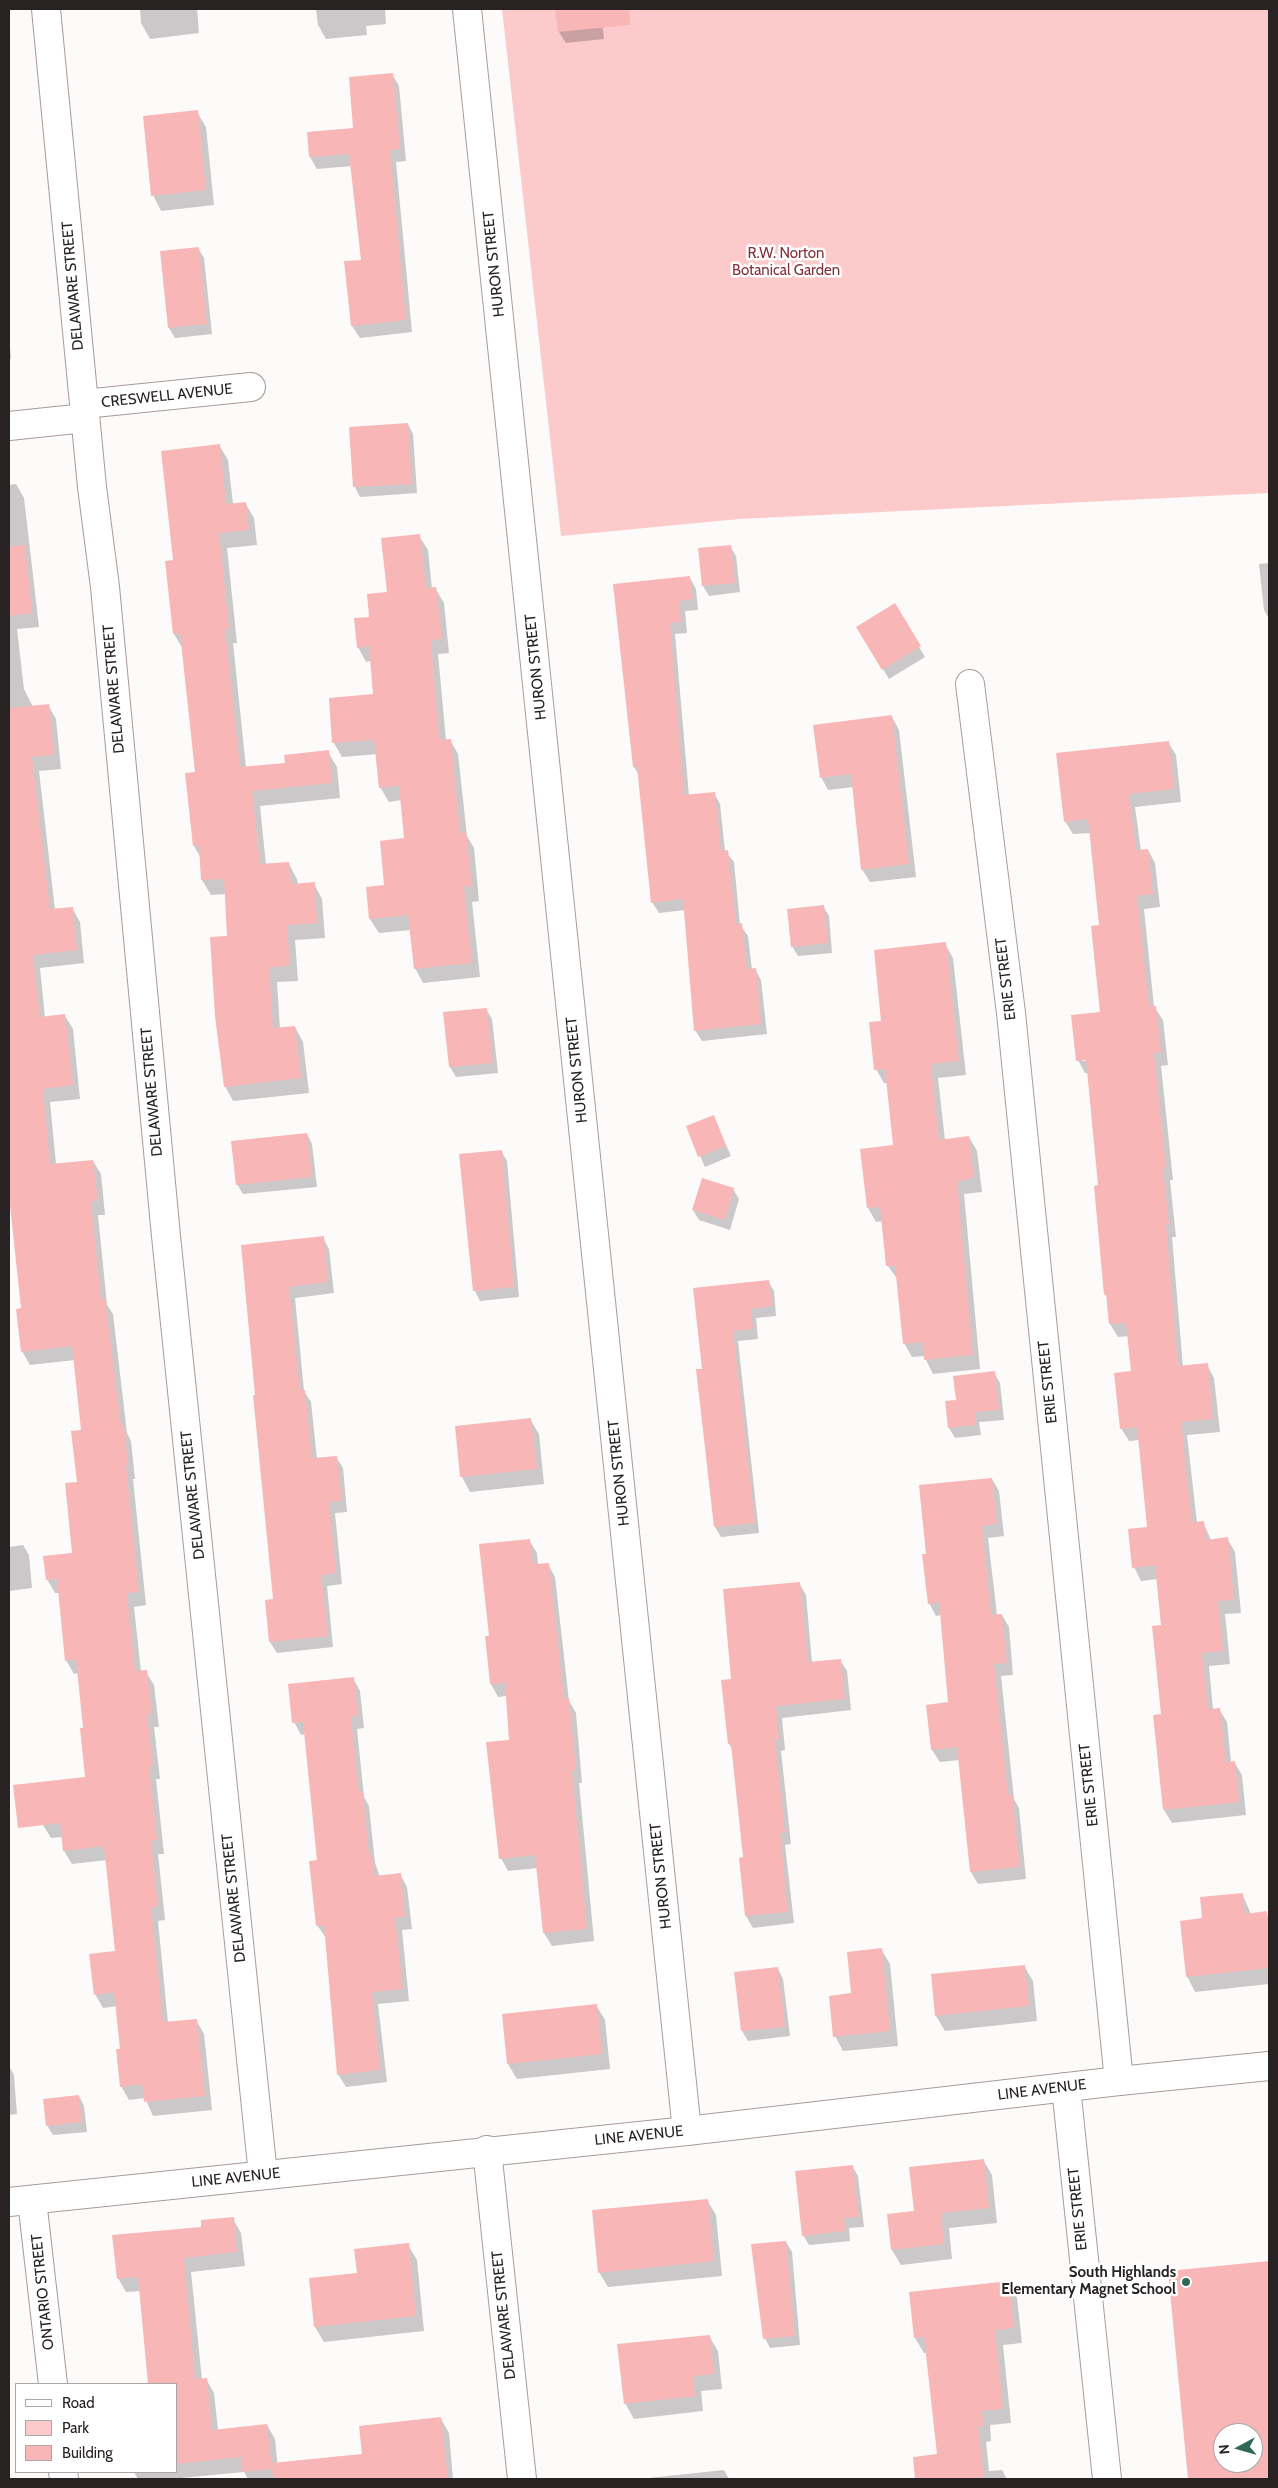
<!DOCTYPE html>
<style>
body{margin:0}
#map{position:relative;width:1278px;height:2488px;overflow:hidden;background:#fdfafa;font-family:Cabin,sans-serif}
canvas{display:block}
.frame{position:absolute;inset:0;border:10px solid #282222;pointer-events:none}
.legend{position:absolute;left:15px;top:2383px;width:162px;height:90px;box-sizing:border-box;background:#fff;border:1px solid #a9a7a7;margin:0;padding:6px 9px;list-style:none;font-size:15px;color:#282222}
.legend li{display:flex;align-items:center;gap:10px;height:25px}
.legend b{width:25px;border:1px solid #a9a7a7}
.north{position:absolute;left:1213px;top:2423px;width:50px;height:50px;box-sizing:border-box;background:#fff;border:1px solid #a9a7a7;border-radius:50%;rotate:264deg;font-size:14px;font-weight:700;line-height:20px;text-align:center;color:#282222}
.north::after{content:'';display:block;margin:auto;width:18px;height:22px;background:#2d6954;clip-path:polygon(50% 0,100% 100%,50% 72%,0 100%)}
</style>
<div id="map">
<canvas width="1278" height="2488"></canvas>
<div class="frame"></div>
<ul class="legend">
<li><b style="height:6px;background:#fff"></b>Road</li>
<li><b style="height:14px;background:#fccacb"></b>Park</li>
<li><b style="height:14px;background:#f9b6b7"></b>Building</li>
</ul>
<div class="north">N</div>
</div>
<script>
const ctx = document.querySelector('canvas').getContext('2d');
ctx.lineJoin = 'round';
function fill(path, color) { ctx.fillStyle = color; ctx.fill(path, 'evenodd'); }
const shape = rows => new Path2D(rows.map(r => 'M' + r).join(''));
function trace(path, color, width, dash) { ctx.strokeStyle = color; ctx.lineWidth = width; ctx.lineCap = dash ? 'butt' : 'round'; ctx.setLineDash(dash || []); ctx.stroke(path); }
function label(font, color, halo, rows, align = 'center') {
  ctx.font = font + ' Cabin,sans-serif'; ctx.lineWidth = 5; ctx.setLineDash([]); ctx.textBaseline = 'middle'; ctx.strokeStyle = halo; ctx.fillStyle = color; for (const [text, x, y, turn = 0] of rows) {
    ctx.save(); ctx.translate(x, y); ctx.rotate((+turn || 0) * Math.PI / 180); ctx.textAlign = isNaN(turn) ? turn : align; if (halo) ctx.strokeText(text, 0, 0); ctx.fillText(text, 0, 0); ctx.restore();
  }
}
fill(shape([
 [502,9,1269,9,1269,493,739,519,561,536]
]), '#fccacb');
fill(shape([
 [140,9,197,9,199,33,150,39,141,23],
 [316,9,385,9,386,24,366,26,367,35,326,39,318,25],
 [557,9,601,9,604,39,566,43,559,32],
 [392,74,399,86,406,161,396,162,412,332,360,338,352,326,362,261,352,166,317,169,310,157,308,134,355,129],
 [197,112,206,127,214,205,161,211,153,195],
 [198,248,204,258,212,334,175,338,169,328],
 [9,334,11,359,9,359],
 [408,424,413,434,417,493,360,497,355,487],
 [219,445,228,460,233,504,245,503,254,518,257,545,227,548,237,643,233,643,246,768,286,764,328,752,337,767,340,798,260,806,266,865,289,864,297,879,298,885,314,884,322,899,325,938,295,940,298,981,277,982,280,1029,295,1027,303,1042,309,1093,233,1101,225,1086,229,937,226,894,211,895,202,880,201,858,194,846,186,774,196,773,183,649,174,634,175,561],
 [16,484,24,498,39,627,17,629,24,689,33,707,48,705,56,719,61,769,39,771,55,910,72,908,80,922,84,963,40,968,45,1018,65,1016,73,1029,80,1099,50,1102,56,1164,93,1161,101,1174,105,1215,98,1215,107,1305,113,1314,127,1433,131,1441,135,1479,133,1479,146,1605,134,1607,141,1672,146,1672,154,1685,159,1727,154,1727,160,1779,156,1779,164,1854,158,1854,165,1920,158,1921,168,2023,196,2020,204,2034,212,2110,153,2116,145,2098,129,2100,121,2086,121,2050,117,2006,103,2008,95,1994,116,1952,107,1860,72,1864,64,1851,63,1837,51,1838,43,1825,86,1778,84,1729,78,1673,74,1674,66,1660,59,1593,55,1593,47,1579,74,1554,82,1431,75,1360,30,1365,22,1351,22,1309,9,1189,9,485],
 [419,536,428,550,432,589,435,588,444,603,449,653,438,654,446,740,450,740,458,754,467,836,474,848,479,901,472,902,480,977,423,983,415,968,411,930,379,933,370,919,406,840,401,800,389,802,380,787,377,754,342,757,334,743,374,695,371,661,366,662,358,647,371,618,388,593],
 [730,546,736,556,740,592,709,596,703,586],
 [1269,563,1269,619,1264,610,1259,564],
 [690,578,696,589,698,610,685,611,687,633,675,634,689,796,714,793,720,804,725,851,734,862,740,925,748,936,752,970,755,969,761,980,767,1034,702,1041,695,1030,685,910,659,913,652,902,639,775,634,767,615,586],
 [894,605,925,657,889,679,858,627],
 [892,717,899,730,916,877,870,882,862,869,854,787,828,790,821,777],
 [1168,742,1176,755,1181,802,1135,807,1141,851,1148,850,1155,863,1160,907,1144,909,1154,1007,1163,1020,1168,1065,1161,1066,1173,1180,1170,1180,1176,1237,1172,1237,1183,1367,1207,1365,1214,1378,1220,1432,1187,1435,1197,1523,1203,1522,1211,1540,1227,1538,1235,1552,1241,1613,1225,1614,1230,1664,1209,1666,1213,1709,1219,1709,1227,1722,1231,1762,1234,1762,1242,1775,1246,1815,1172,1823,1164,1810,1154,1716,1163,1715,1163,1626,1158,1579,1141,1581,1134,1567,1149,1528,1139,1440,1129,1441,1121,1428,1133,1372,1129,1336,1118,1337,1110,1324,1108,1299,1105,1294,1099,1186,1088,1073,1085,1073,1078,1060,1102,1013,1100,926,1090,833,1073,834,1065,821],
 [1082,1059,1092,1060,1082,1061],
 [823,906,829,916,832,953,798,956,792,946],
 [945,944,953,958,966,1075,938,1078,945,1140,969,1137,977,1151,982,1192,964,1194,980,1369,933,1374,924,1356,912,1357,904,1343,898,1280,888,1266,883,1221,876,1222,868,1208,862,1150,895,1146,888,1083,884,1083,876,1069,883,1022],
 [486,1009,492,1019,498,1073,456,1077,450,1067,444,1014],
 [714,1117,731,1156,705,1167,687,1127],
 [307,1134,312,1144,317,1187,243,1194,237,1184],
 [501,1151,507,1161,519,1297,480,1301,475,1291],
 [733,1189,739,1199,730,1230,699,1220,693,1210],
 [323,1238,329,1249,334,1293,295,1298,304,1391,311,1402,317,1459,336,1457,343,1468,347,1512,335,1513,342,1584,327,1586,333,1647,277,1653,270,1642,266,1601,275,1600,243,1246],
 [768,1281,774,1291,776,1316,756,1318,758,1339,738,1341,759,1533,721,1537,715,1527,703,1370],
 [994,1373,1000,1383,1004,1420,979,1422,981,1435,955,1438,949,1428,957,1401],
 [530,1419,539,1434,544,1484,470,1492,462,1477,456,1427],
 [992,1479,999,1491,1004,1536,988,1538,997,1615,1002,1615,1009,1627,1013,1675,1001,1676,1014,1799,1019,1808,1026,1879,978,1884,971,1872,959,1760,940,1762,932,1750,950,1704,941,1615,936,1616,929,1603,928,1555],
 [529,1540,537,1553,538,1565,548,1564,555,1577,569,1701,576,1713,582,1783,579,1783,594,1941,552,1946,544,1933,538,1868,508,1871,501,1858,511,1741,507,1696,498,1697,491,1684,486,1637,490,1637],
 [23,1545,29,1555,32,1588,9,1591,9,1547],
 [799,1583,806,1595,812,1663,840,1660,847,1671,851,1710,782,1718,785,1750,781,1751,791,1844,785,1845,794,1923,753,1928,746,1916,740,1859,744,1858,733,1750,729,1744,733,1680],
 [353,1678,360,1691,364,1728,357,1729,364,1797,369,1806,375,1863,380,1877,400,1874,407,1887,412,1929,402,1930,409,2001,378,2004,387,2082,346,2087,338,2074,326,1938,317,1925,318,1862,306,1734,301,1735,294,1722],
 [1242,1894,1251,1914,1266,1913,1269,1918,1269,1984,1195,1992,1187,1976,1203,1919],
 [881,1949,890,1964,898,2046,843,2051,835,2036,853,1994],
 [1024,1966,1033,1981,1037,2021,945,2031,936,2016],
 [778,1969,783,1979,790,2036,748,2041,742,2031],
 [596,2005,605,2020,610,2069,517,2079,508,2064,503,2015],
 [9,2066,14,2075,17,2114,9,2115],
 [79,2096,84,2106,87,2132,53,2135,47,2125],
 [983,2160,992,2175,997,2223,949,2228,952,2259,901,2265,892,2250,888,2215,915,2213],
 [852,2166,858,2176,864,2227,849,2228,850,2241,809,2245,803,2235],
 [707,2200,716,2215,722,2276,608,2287,599,2272],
 [233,2219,241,2233,245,2266,191,2272,202,2380,206,2379,214,2393,218,2430,267,2425,275,2439,279,2479,248,2479,244,2472,171,2479,138,2479,134,2472,176,2472,176,2384,149,2384,141,2291,126,2292,118,2278,203,2228],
 [786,2242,792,2252,800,2345,770,2348,765,2338],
 [408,2245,417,2260,424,2331,324,2342,315,2327,358,2274],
 [1269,2262,1269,2479,1190,2479,1169,2272],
 [1223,2433,1253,2433,1253,2463,1223,2463],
 [1009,2283,1017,2298,1022,2343,1003,2345,1011,2423,990,2425,991,2441,986,2442,989,2471,1002,2470,1007,2479,917,2479,914,2458,938,2456,927,2353,924,2353,915,2338,910,2293],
 [709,2336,718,2351,722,2389,701,2391,703,2411,634,2419,625,2403],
 [441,2419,449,2433,453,2479,302,2479,300,2462,363,2455],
 [724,2470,729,2479,639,2479]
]), '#0003');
fill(shape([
 [555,9,629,9,630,25,558,32],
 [393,73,400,149,390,150,406,320,351,326,344,261,361,260,349,154,309,157,307,132,353,128,349,77],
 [198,110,206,190,151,196,143,116],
 [199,247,207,324,168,328,160,251],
 [408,423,412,484,353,487,349,427],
 [220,444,226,504,246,502,249,530,219,533,229,628,225,629,240,767,285,763,284,755,329,750,332,783,252,791,260,864,289,862,291,884,315,882,317,923,287,925,290,966,269,967,273,1028,295,1026,301,1078,224,1087,215,1016,210,937,227,936,224,879,201,880,199,846,193,846,185,773,195,772,180,633,173,634,165,561,173,560,161,451],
 [420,534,426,588,436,587,442,639,431,640,439,740,451,739,460,833,466,832,472,886,464,887,472,963,414,969,408,915,369,919,366,887,384,885,380,841,404,838,399,786,379,788,374,740,332,743,329,698,373,694,369,646,357,648,354,618,369,617,367,594,387,592,381,538],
 [25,545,32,613,9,616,9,546],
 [731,545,735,583,702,586,698,548],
 [690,576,693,599,679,601,681,622,670,623,684,795,715,792,721,851,728,850,736,924,742,923,747,969,756,968,761,1024,694,1031,683,899,651,903,637,767,633,767,613,584],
 [895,603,921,646,882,670,856,627],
 [49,704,54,755,32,757,50,909,73,907,77,950,33,955,40,1017,65,1014,73,1085,43,1089,50,1164,93,1160,98,1201,91,1202,101,1300,105,1299,121,1426,124,1426,128,1466,126,1466,139,1592,127,1593,135,1671,147,1670,152,1714,147,1714,153,1765,149,1766,157,1840,151,1841,158,1906,151,1907,163,2022,197,2019,205,2096,144,2102,142,2084,120,2087,116,2049,120,2049,114,1992,94,1995,89,1954,115,1951,104,1846,63,1851,60,1823,18,1828,13,1785,85,1777,80,1728,83,1728,76,1659,65,1661,57,1579,46,1580,43,1556,72,1553,65,1483,77,1482,71,1431,81,1430,72,1346,21,1352,16,1309,21,1308,9,1196,9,708],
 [892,715,909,864,861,870,851,774,820,778,813,725],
 [1169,741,1174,789,1129,794,1136,850,1148,849,1153,894,1137,896,1149,1006,1156,1006,1161,1052,1154,1053,1166,1167,1163,1168,1169,1224,1166,1224,1178,1366,1208,1363,1213,1419,1181,1422,1192,1522,1204,1521,1206,1540,1228,1537,1234,1600,1218,1601,1223,1651,1202,1653,1208,1709,1220,1708,1226,1762,1235,1761,1239,1802,1163,1810,1153,1715,1161,1714,1152,1626,1161,1625,1155,1565,1132,1568,1128,1529,1147,1527,1137,1427,1120,1429,1114,1373,1131,1371,1126,1323,1109,1324,1106,1294,1104,1295,1094,1186,1098,1185,1086,1060,1076,1061,1071,1015,1100,1012,1091,926,1099,925,1088,819,1064,822,1056,753],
 [824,905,828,943,791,947,787,909],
 [946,942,959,1061,931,1064,939,1140,969,1136,974,1178,957,1181,973,1355,924,1360,922,1342,903,1344,895,1266,886,1266,880,1207,867,1208,860,1149,893,1145,885,1069,874,1070,869,1022,881,1021,874,950],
 [487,1008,493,1063,449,1067,443,1012],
 [714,1115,726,1146,698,1157,686,1126],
 [307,1133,312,1177,236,1185,231,1141],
 [502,1150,514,1287,473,1291,459,1154],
 [702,1178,734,1188,725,1220,692,1210],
 [324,1236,328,1282,289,1287,300,1390,305,1390,312,1458,337,1456,342,1501,329,1502,336,1573,321,1575,328,1636,269,1642,265,1600,273,1599,253,1395,255,1395,241,1245],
 [769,1280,772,1306,751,1309,753,1329,733,1331,755,1523,714,1527,696,1369,702,1369,693,1288],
 [995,1371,999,1410,975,1412,976,1425,948,1428,945,1401,956,1400,953,1376],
 [531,1418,537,1469,460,1477,455,1426],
 [992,1478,997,1524,982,1526,991,1615,1002,1614,1007,1663,994,1664,1008,1794,1012,1794,1020,1867,970,1872,957,1747,931,1750,926,1705,948,1702,939,1602,928,1604,922,1554,926,1554,919,1485],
 [530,1539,533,1564,549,1563,564,1699,569,1698,576,1770,572,1771,587,1929,543,1933,535,1855,499,1859,486,1742,509,1740,505,1683,490,1684,485,1636,489,1636,479,1544],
 [800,1582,808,1662,841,1659,845,1699,776,1706,779,1739,775,1739,785,1833,780,1833,788,1912,745,1916,739,1858,743,1857,731,1744,728,1744,721,1680,731,1679,723,1589],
 [354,1677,358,1716,351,1717,359,1793,363,1792,369,1855,372,1855,374,1876,401,1873,405,1916,395,1918,403,1989,372,1992,380,2070,337,2075,324,1925,316,1926,309,1861,317,1860,303,1722,292,1723,288,1684],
 [1243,1893,1245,1914,1267,1911,1269,1968,1186,1977,1180,1921,1202,1918,1200,1897],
 [882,1948,890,2031,833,2037,829,1996,851,1993,847,1952],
 [1025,1965,1029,2006,935,2016,931,1974],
 [778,1967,785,2027,741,2031,734,1972],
 [597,2004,602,2054,507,2064,502,2014],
 [79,2095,82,2122,46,2126,43,2099],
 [984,2159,989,2208,941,2213,944,2244,891,2250,887,2214,914,2211,909,2167],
 [853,2165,859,2217,844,2218,845,2231,802,2236,795,2171],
 [708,2199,714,2261,598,2273,592,2210],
 [234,2217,237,2252,184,2258,195,2379,207,2378,212,2430,267,2424,272,2469,242,2472,241,2457,176,2464,176,2384,148,2384,138,2277,117,2279,112,2235,201,2227,201,2220],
 [786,2241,795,2336,763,2339,751,2244],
 [409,2243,416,2316,314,2327,309,2278,357,2273,354,2249],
 [1269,2261,1269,2479,1188,2479,1168,2271],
 [1223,2433,1253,2433,1253,2463,1223,2463],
 [1009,2281,1014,2328,995,2330,1003,2409,982,2411,984,2426,978,2427,984,2479,915,2479,913,2457,937,2454,924,2337,914,2338,909,2292],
 [710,2335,714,2374,693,2376,695,2396,624,2404,617,2344],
 [441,2417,448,2479,273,2479,272,2463,362,2454,359,2426]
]), '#f9b6b7');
const street = shape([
 [46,9,92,487,105,587,166,1236,263,2175],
 [467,9,687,2131],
 [84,404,251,387],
 [9,426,85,418],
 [970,684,1011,1013,1119,2081],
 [1066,2087,1107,2479],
 [487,2150,522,2479],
 [32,2200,53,2384],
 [63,2472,64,2479]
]);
const secondary = shape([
 [9,2202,687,2131,1119,2081,1269,2066]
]);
trace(street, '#aa9a9a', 30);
trace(secondary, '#aa9a9a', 30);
trace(street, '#fff', 28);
trace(secondary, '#fff', 28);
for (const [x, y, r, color] of [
 [1186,2282,5,"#2d6954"]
]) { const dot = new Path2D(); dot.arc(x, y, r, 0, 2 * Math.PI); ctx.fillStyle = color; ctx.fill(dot); trace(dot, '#fff', 2); }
label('15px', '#80323a', '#fff', [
 ["R.W. Norton",786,254],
 ["Botanical Garden",786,271]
]);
label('15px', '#282222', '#fff', [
 ["HURON STREET",494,264,-96],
 ["DELAWARE STREET",73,286,-95],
 ["CRESWELL AVENUE",167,396,-6],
 ["HURON STREET",536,667,-96],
 ["DELAWARE STREET",114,689,-95],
 ["ERIE STREET",1006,979,-97],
 ["HURON STREET",577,1070,-96],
 ["DELAWARE STREET",152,1092,-95],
 ["ERIE STREET",1048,1382,-96],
 ["HURON STREET",619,1473,-96],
 ["DELAWARE STREET",193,1495,-96],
 ["ERIE STREET",1089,1785,-96],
 ["HURON STREET",661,1876,-96],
 ["DELAWARE STREET",234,1898,-96],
 ["LINE AVENUE",1042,2090,-7],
 ["LINE AVENUE",639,2136,-6],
 ["LINE AVENUE",236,2178,-6],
 ["ERIE STREET",1078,2209,-96],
 ["ONTARIO STREET",43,2292,-96],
 ["DELAWARE STREET",504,2315,-96]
]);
label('bold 15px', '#282222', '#fff', [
 ["South Highlands",1176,2273],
 ["Elementary Magnet School",1176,2290]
], 'right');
</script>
